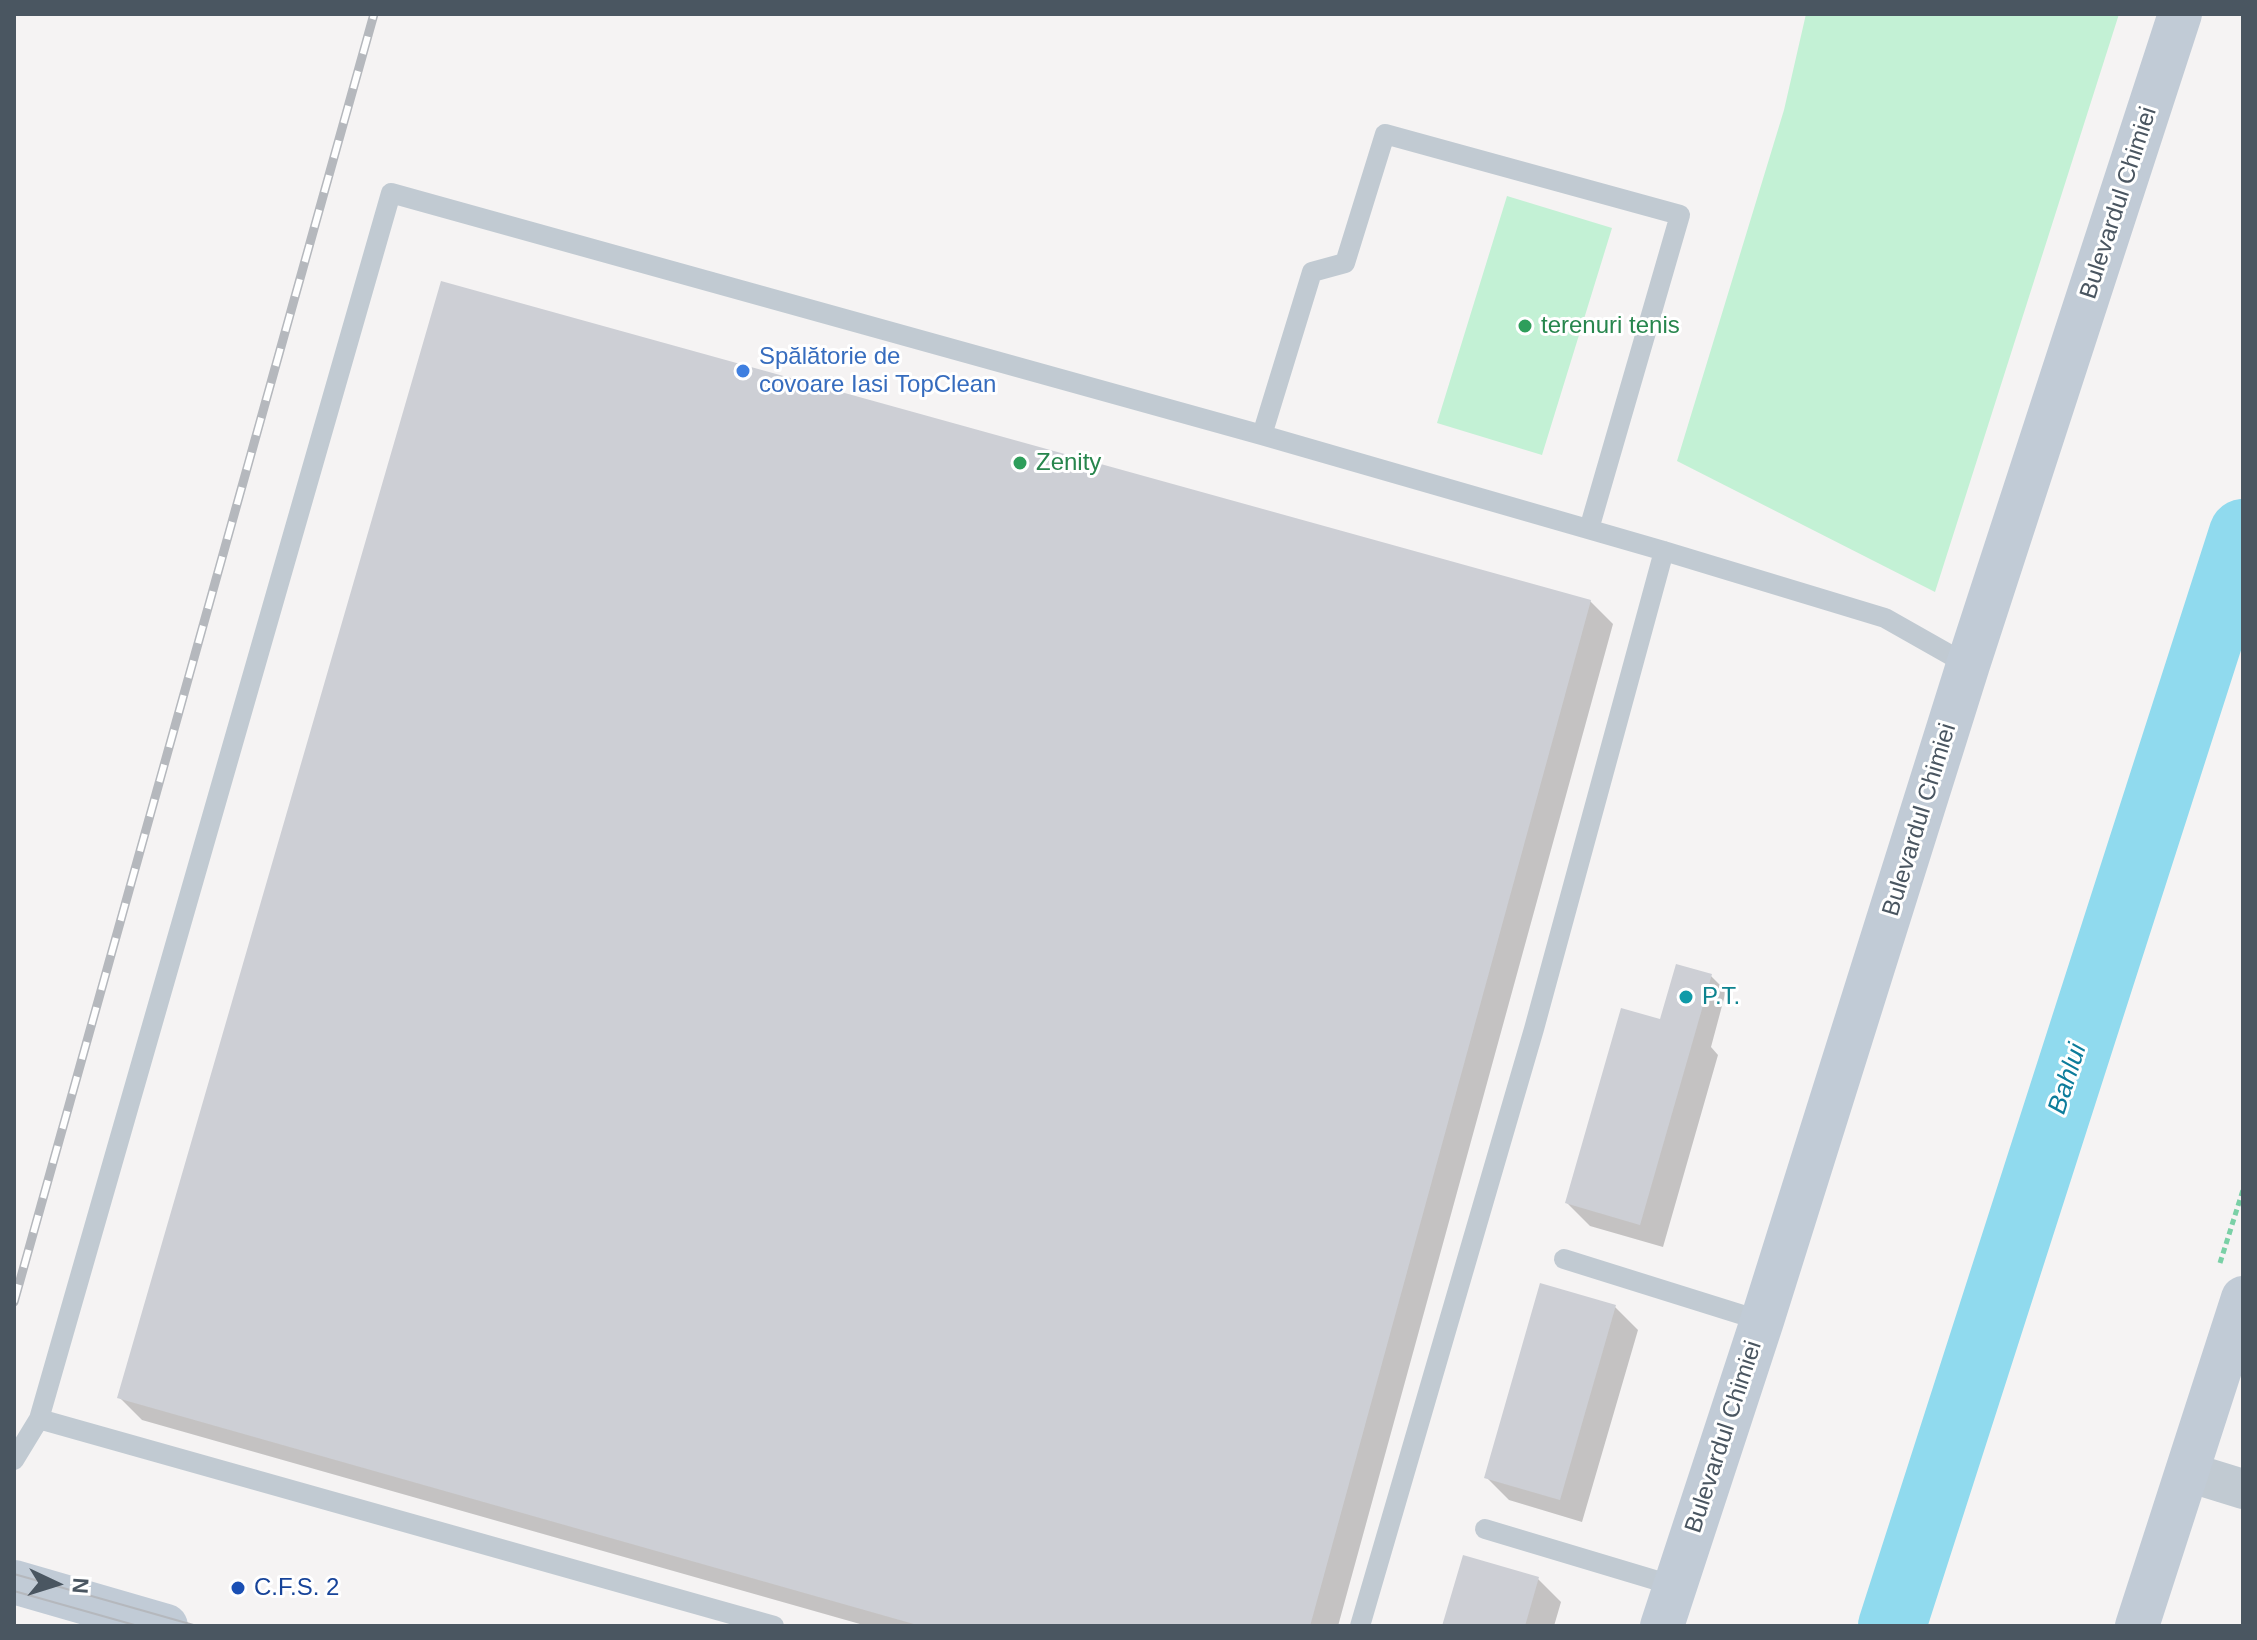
<!DOCTYPE html>
<meta charset="utf-8">
<style>
body{margin:0}
#map{position:relative;width:2257px;height:1640px;overflow:hidden;background:#f5f3f3;font-family:Helvetica,sans-serif}
canvas{display:block}
.frame{position:absolute;inset:0;border:16px solid #4a5661;pointer-events:none}
.north{position:absolute;left:16px;top:1544px;width:80px;height:80px;-webkit-text-stroke:6px #fff;paint-order:stroke;rotate:94deg;font-size:22px;font-weight:700;line-height:32px;text-align:center;color:#4a5661}
.north::after{content:'';display:block;margin:auto;width:28px;height:36px;background:#4a5661;clip-path:polygon(50% 0,100% 100%,50% 72%,0 100%)}
</style>
<div id="map">
<canvas width="2257" height="1640"></canvas>
<div class="frame"></div>
<div class="north">N</div>
</div>
<script>
const ctx = document.querySelector('canvas').getContext('2d');
ctx.lineJoin = 'round';
function fill(path, color) { ctx.fillStyle = color; ctx.fill(path, 'evenodd'); }
const shape = rows => new Path2D(rows.map(r => 'M' + r).join(''));
function trace(path, color, width, dash) { ctx.strokeStyle = color; ctx.lineWidth = width; ctx.lineCap = dash ? 'butt' : 'round'; ctx.setLineDash(dash || []); ctx.stroke(path); }
function label(font, color, halo, rows, align = 'center') {
  ctx.font = font + ' Helvetica,sans-serif'; ctx.lineWidth = 6; ctx.setLineDash([]); ctx.textBaseline = 'middle'; ctx.strokeStyle = halo; ctx.fillStyle = color; for (const [text, x, y, turn = 0] of rows) {
    ctx.save(); ctx.translate(x, y); ctx.rotate((+turn || 0) * Math.PI / 180); ctx.textAlign = isNaN(turn) ? turn : align; if (halo) ctx.strokeText(text, 0, 0); ctx.fillText(text, 0, 0); ctx.restore();
  }
}
fill(shape([
 [1806,14,2119,14,1935,592,1677,461,1784,110],
 [1507,196,1612,228,1542,455,1437,423]
]), '#c3f1d5');
fill(shape([
 [1590,601,1613,624,1338,1626,867,1626,142,1420,119,1397],
 [1711,976,1726,991,1711,1047,1718,1055,1663,1247,1590,1226,1567,1203,1661,1022],
 [1615,1307,1638,1330,1582,1522,1509,1500,1486,1477],
 [1538,1579,1561,1602,1554,1626,1444,1626]
]), '#0003');
trace(shape([
 [1892,1626,2243,533]
]), '#90daee', 68);
fill(shape([
 [441,281,1591,600,1310,1626,921,1626,117,1398],
 [1676,964,1712,974,1640,1225,1565,1203,1621,1008,1660,1019],
 [1540,1283,1616,1305,1560,1500,1484,1478],
 [1463,1555,1539,1577,1525,1626,1442,1626]
]), '#cdcfd5');
trace(shape([
 [2220,1263,2243,1190]
]), '#7ad0a6', 5, [6, 4]);
trace(shape([
 [1262,435,1312,272,1345,263,1385,134,1680,215,1589,529],
 [1564,1259,1762,1321],
 [39,1419,774,1626],
 [14,1460,39,1419,391,193,1262,435,1664,551,1885,618,1968,665],
 [1485,1529,1675,1586],
 [1360,1626,1534,1029,1664,551]
]), '#c1cad2', 20);
trace(shape([
 [2188,1472,2243,1489]
]), '#c1cad2', 40);
trace(shape([
 [14,1582,166,1626],
 [1662,1626,1762,1321,1968,665,2180,14],
 [2137,1626,2243,1298]
]), '#c1cbd6', 44);
trace(shape([
 [14,1574,197,1626],
 [14,1591,138,1626]
]), '#b5b8bd', 2);
const rail = shape([
 [14,1302,374,14]
]);
trace(rail, '#b5b8bd', 9);
trace(rail, '#fff', 6, [18]);
for (const [x, y, r, color] of [
 [1525,326,8,"#2e9e5b"],
 [743,371,8,"#3f7fe0"],
 [1020,463,8,"#2e9e5b"],
 [1686,997,8,"#0f9aa8"],
 [238,1588,8,"#1a4fb4"]
]) { const dot = new Path2D(); dot.arc(x, y, r, 0, 2 * Math.PI); ctx.fillStyle = color; ctx.fill(dot); trace(dot, '#fff', 3); }
label('24px', '#4a5661', '#fff', [
 ["Bulevardul Chimiei",2119,203,-72],
 ["Bulevardul Chimiei",1920,820,-73],
 ["Bulevardul Chimiei",1724,1437,-72]
]);
label('24px', '#27864d', '#fff', [
 ["terenuri tenis",1541,326],
 ["Zenity",1036,463]
], 'left');
label('24px', '#366cbe', '#fff', [
 ["Spălătorie de",759,357],
 ["covoare Iasi TopClean",759,385]
], 'left');
label('24px', '#0d838f', '#fff', [
 ["P.T.",1702,997]
], 'left');
label('24px', '#164399', '#fff', [
 ["C.F.S. 2",254,1588]
], 'left');
label('italic 26px', '#0c7c9b', '#fff', [
 ["Bahlui",2068,1079,-72]
]);
</script>
